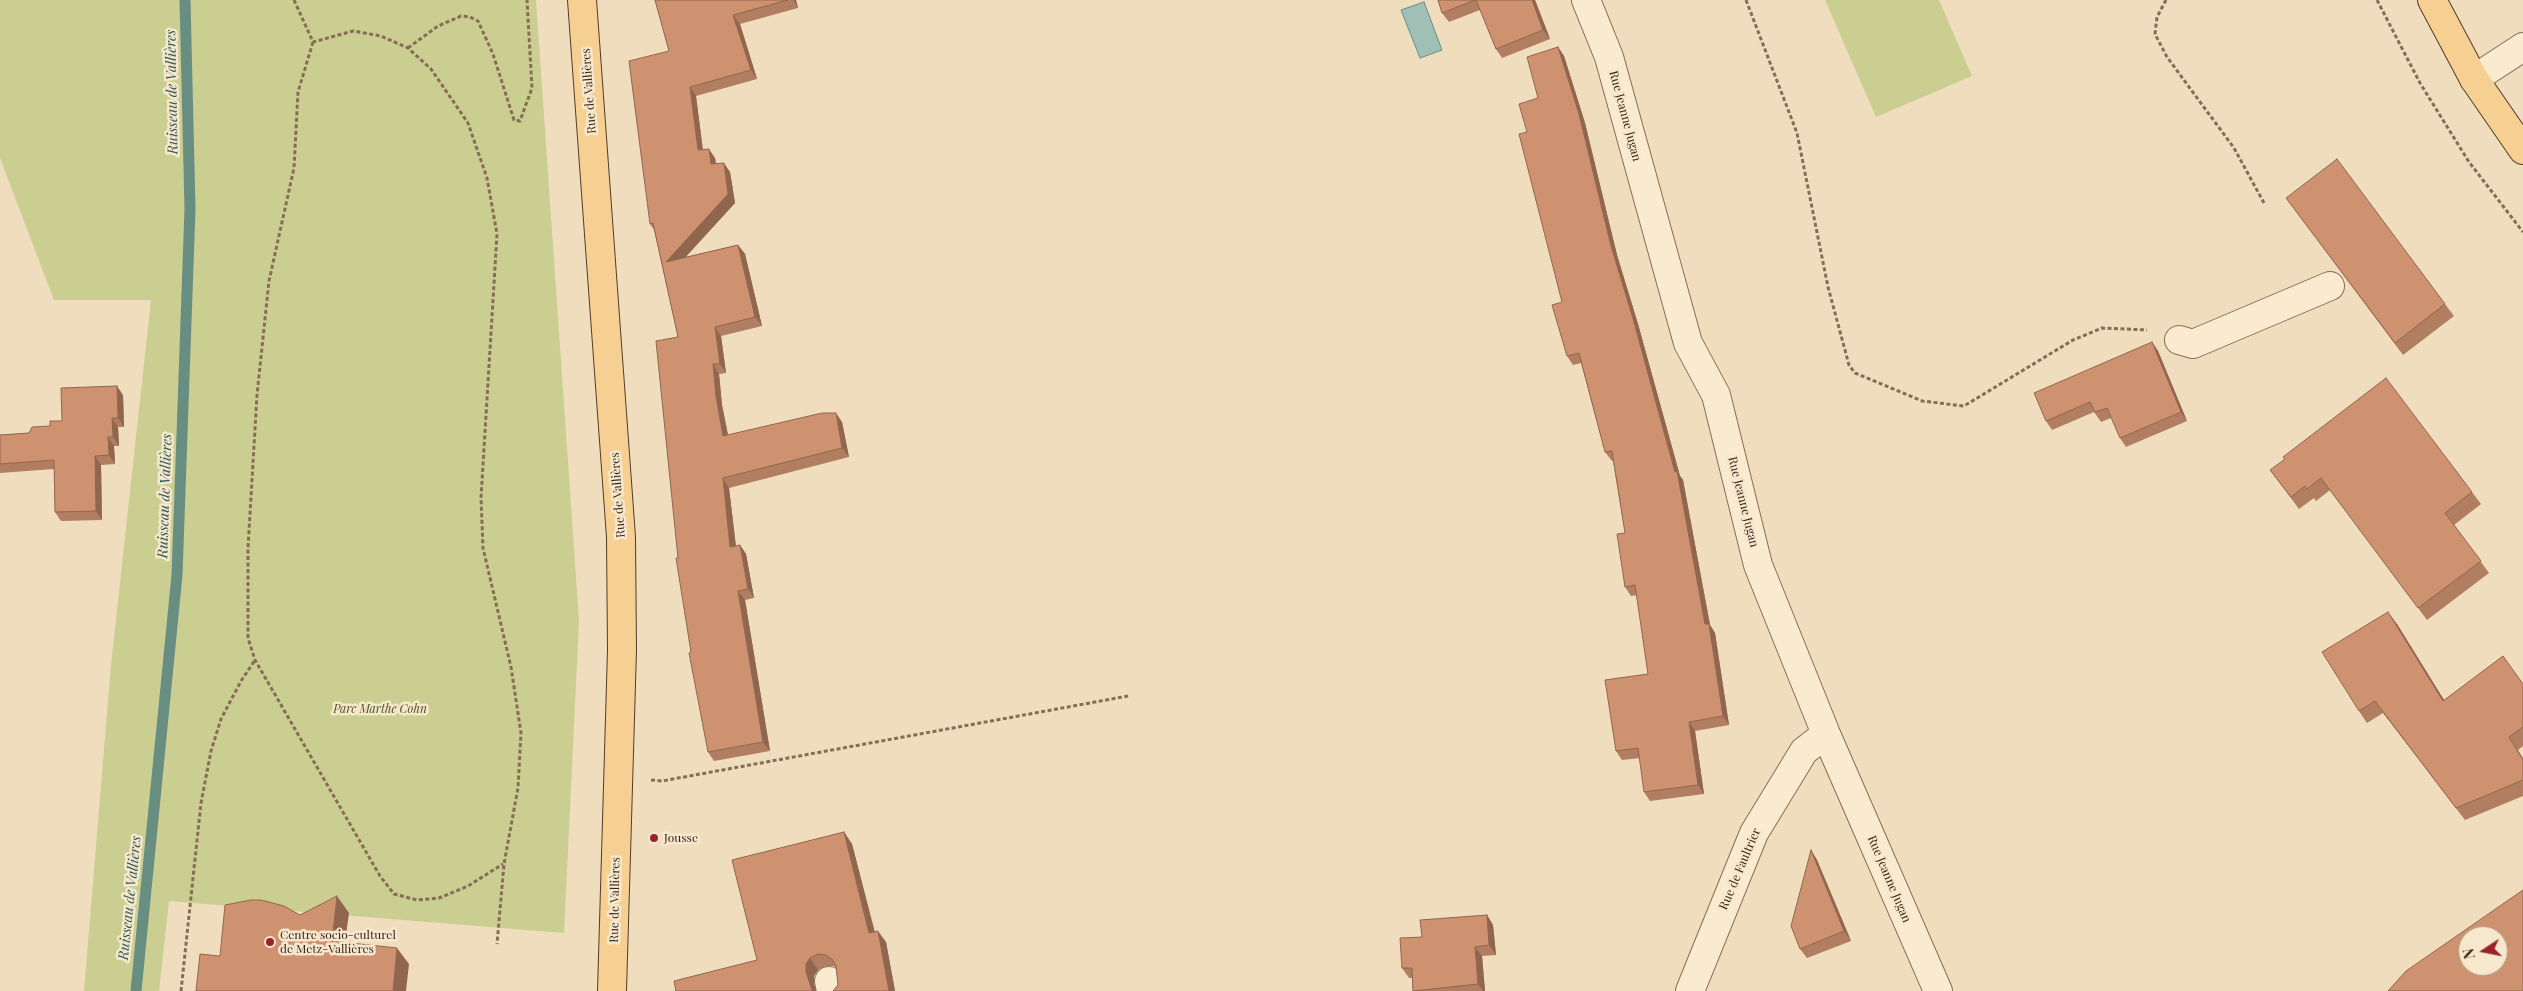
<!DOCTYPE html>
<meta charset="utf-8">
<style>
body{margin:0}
#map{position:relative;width:2523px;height:991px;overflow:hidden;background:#efddbd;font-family:"Playfair Display",serif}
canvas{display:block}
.north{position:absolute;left:2458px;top:926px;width:50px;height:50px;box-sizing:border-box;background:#f7e8cd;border:1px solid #aa9a86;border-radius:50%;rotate:259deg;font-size:14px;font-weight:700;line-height:20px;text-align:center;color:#36261b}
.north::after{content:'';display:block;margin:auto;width:18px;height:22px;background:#99232c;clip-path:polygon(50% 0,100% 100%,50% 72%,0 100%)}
</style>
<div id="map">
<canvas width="2523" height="991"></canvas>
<div class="north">N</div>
</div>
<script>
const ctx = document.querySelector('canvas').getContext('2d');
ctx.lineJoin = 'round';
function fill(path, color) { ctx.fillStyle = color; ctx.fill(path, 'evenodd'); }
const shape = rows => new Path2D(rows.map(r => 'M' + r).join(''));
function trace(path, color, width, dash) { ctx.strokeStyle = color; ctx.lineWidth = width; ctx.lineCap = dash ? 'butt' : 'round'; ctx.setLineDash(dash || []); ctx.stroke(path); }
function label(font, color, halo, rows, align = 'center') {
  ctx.font = font + ' "Playfair Display",serif'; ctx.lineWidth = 5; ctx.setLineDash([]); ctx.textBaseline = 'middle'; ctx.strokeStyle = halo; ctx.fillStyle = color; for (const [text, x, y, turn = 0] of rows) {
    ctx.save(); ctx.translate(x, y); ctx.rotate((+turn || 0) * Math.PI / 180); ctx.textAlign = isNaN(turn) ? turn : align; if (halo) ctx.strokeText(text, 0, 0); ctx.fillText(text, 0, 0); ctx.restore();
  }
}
fill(shape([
 [0,0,536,0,579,621,564,933,169,901,159,991,84,991,111,665,151,300,54,300,0,158],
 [1825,0,1939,0,1972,76,1876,117]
]), '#cace91');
const water = shape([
 [1424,2,1442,50,1420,58,1401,10,1424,2]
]);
fill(water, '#a1c0b5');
trace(water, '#688e82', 1);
trace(shape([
 [136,991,177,575,190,209,185,0]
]), '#688e82', 11);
const minor = shape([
 [1586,0,1609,57,1688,343,1716,395,1758,565,1826,734,1938,991],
 [2474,79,2523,47],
 [2179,340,2193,344,2330,286],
 [829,981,831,991],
 [1690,991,1754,833,1804,751,1826,734]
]);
const major = shape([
 [582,0,621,537,622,650,612,991],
 [2432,0,2474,79,2523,150]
]);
trace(minor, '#886d56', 30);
trace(major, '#553b2a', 30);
trace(shape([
 [294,0,313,42,353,31,381,36,408,48,431,69,468,123,487,178,497,234,481,498,483,548,511,667,521,733,518,788,504,864,497,944],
 [1746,0,1797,133,1828,287,1849,365,1855,373,1922,401,1964,406,2073,340,2102,328,2147,330],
 [2166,0,2157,17,2155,34,2167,57,2234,148,2264,203],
 [2377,0,2420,83,2469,162,2523,232],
 [313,42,298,92,294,168,269,281,257,395,248,548,248,638,255,660,380,876,394,894,417,900,439,898,468,886,503,864],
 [408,48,438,26,461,16,470,17,478,21,493,54,514,120,520,121,532,88,527,0],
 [651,780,662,781,1128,696],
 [181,991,201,803,211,751,221,719,241,681,255,660]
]), '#886d56', 3, [4, 2.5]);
trace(minor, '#faebd0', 28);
trace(major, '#f5d092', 28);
fill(shape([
 [655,0,796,0,798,8,740,24,757,79,696,96,703,150,715,158,716,163,730,172,735,203,685,257,738,245,745,254,762,326,721,336,726,373,719,374,722,405,728,435,842,422,849,457,729,488,736,546,740,545,746,554,754,598,745,600,770,751,714,761,708,752,691,652,678,558,678,337,654,230,650,224,669,51],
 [1438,0,1535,0,1550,39,1502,58,1496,49,1480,10,1449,22,1442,13],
 [1558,47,1564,56,1585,123,1617,255,1638,324,1680,476,1683,480,1710,625,1715,633,1729,725,1695,731,1704,794,1650,801,1644,792,1640,758,1622,760,1616,751,1648,674,1637,595,1631,596,1625,587,1625,533,1613,461,1612,461,1605,452,1581,363,1573,365,1567,356,1562,302,1527,132],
 [2286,198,2445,304,2454,316,2403,355],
 [2152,342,2158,351,2187,421,2126,447,2120,438,2111,418,2101,422,2094,412,2052,430,2046,421],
 [123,395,124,427,118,427,119,446,114,446,115,464,101,465,102,520,61,521,55,512,54,469,0,473,0,435,29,433,50,426],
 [2270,470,2472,492,2481,504,2454,525,2489,573,2427,620,2330,490,2316,501,2314,498,2299,509],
 [2397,624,2444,700,2523,684,2523,746,2518,750,2523,758,2523,796,2465,820,2383,713,2367,723,2359,711],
 [844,832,852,844,874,931,886,942,895,991,833,991,838,985,836,968,834,966,826,966,818,970,814,976,814,984,816,991,676,991,757,960],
 [1811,850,1817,860,1851,941,1807,958,1800,949],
 [1487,915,1493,925,1496,955,1482,956,1485,991,1413,991,1412,978,1409,978,1402,968,1422,937]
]), '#b27e61');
fill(shape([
 [793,0,796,0,798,8],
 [1532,0,1535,0,1550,39,1543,30],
 [733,15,740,24,757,79,751,70],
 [1558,47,1564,56,1585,123,1617,255,1638,324,1680,476,1683,480,1710,625,1715,633,1729,725,1723,716,1675,472,1611,246],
 [690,87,696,96,704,160,698,150],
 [709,149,715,158,717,173,711,164],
 [724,163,730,172,735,203,673,271,666,262],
 [738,245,745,254,762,326,755,317],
 [715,327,721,336,726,373,720,364],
 [2152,342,2158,351,2187,421,2181,412],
 [713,364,719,374,722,405,730,445,723,436,716,396],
 [117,386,123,395,124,427,118,418],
 [836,413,842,422,849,457,842,448],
 [112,418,118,427,119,446,113,437],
 [108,437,114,446,115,464,109,455],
 [95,456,101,465,102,520,96,511],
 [723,478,729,488,737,556,730,547],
 [740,545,746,554,754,598,748,589],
 [738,591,745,600,770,751,763,742],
 [2388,612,2397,624,2452,713,2443,701],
 [1689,722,1695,731,1704,794,1698,785],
 [844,832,852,844,878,944,869,933],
 [1811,850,1817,860,1851,941,1844,931],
 [337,896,349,913,343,957,332,941],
 [1487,915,1493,925,1496,955,1489,945],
 [878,931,886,942,895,991,889,991],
 [1475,947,1482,956,1485,991,1483,991,1478,984],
 [397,948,409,964,406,991,393,991],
 [810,958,818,970,814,976,814,984,816,991,812,991,806,972,806,964]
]), '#91664f');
const building = shape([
 [655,0,788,0,733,15,751,70,690,87,698,150,709,149,711,164,724,163,728,194,666,262,738,245,755,317,715,327,720,364,713,364,716,396,723,436,822,413,836,413,842,448,723,478,730,547,740,545,748,589,738,591,763,742,708,752,689,653,691,652,676,558,678,558,656,341,678,337,653,223,650,224,629,61,669,51,655,0],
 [1438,0,1475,0,1442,13,1438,0],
 [1476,0,1532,0,1543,30,1496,49,1476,0],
 [1558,47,1579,114,1611,246,1632,315,1675,472,1677,471,1705,624,1709,624,1723,716,1689,722,1698,785,1644,792,1638,748,1616,751,1605,680,1648,674,1635,585,1625,587,1617,534,1625,533,1612,451,1605,452,1579,353,1567,356,1552,305,1562,302,1519,134,1527,132,1519,104,1538,98,1527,57,1558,47],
 [2337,159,2445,304,2395,343,2286,198,2337,159],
 [2152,342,2181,412,2120,438,2107,408,2095,412,2090,402,2046,421,2034,393,2152,342],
 [2386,378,2472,492,2445,513,2481,561,2418,608,2321,478,2307,489,2305,486,2291,497,2270,470,2285,459,2283,457,2386,378],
 [117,386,118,418,112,418,113,437,108,437,109,455,95,456,96,511,55,512,54,460,0,464,0,435,29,433,32,427,50,426,50,421,62,421,61,388,117,386],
 [2388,612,2443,701,2503,656,2523,684,2523,727,2509,737,2523,760,2523,780,2456,808,2375,701,2359,711,2322,652,2388,612],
 [844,832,869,933,878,931,889,991,833,991,838,985,836,966,832,959,826,955,818,954,810,958,806,964,806,972,812,990,813,991,676,991,674,981,757,960,732,860,844,832],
 [1811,850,1844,931,1800,949,1791,926,1811,850],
 [2523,890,2523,991,2388,991,2406,971,2523,890],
 [2468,936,2498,936,2498,966,2468,966,2468,936],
 [337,896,332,941,397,948,393,991,196,991,200,954,220,956,225,905,251,900,261,900,284,906,300,915,337,896],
 [1487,915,1489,945,1475,947,1478,984,1413,991,1412,968,1402,968,1400,938,1422,937,1420,920,1487,915]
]);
fill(building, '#cf9271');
trace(building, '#91664f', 1);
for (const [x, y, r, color] of [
 [654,838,5,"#99232c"],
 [270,942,5,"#99232c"]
]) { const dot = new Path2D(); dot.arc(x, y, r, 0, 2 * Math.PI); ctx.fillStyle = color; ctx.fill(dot); trace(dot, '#f7e8cd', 2); }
label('12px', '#36261b', '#f7e8cd', [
 ["Rue de Vallières",589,91,-94],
 ["Rue Jeanne Jugan",1625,116,75],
 ["Rue de Vallières",618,495,-94],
 ["Rue Jeanne Jugan",1743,502,76],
 ["Rue de Faultrier",1740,869,-67],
 ["Rue Jeanne Jugan",1889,879,67],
 ["Rue de Vallières",615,900,-89]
]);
label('italic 12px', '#4a5421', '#f7e8cd', [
 ["Parc Marthe Cohn",380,709]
]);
label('12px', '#36261b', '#f7e8cd', [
 ["Jousse",664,838],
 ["Centre socio-culturel",280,935],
 ["de Metz-Vallières",280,949]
], 'left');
label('italic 14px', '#295751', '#f7e8cd', [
 ["Ruisseau de Vallières",172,92,-91],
 ["Ruisseau de Vallières",165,496,-88],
 ["Ruisseau de Vallières",130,898,-84]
]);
</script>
